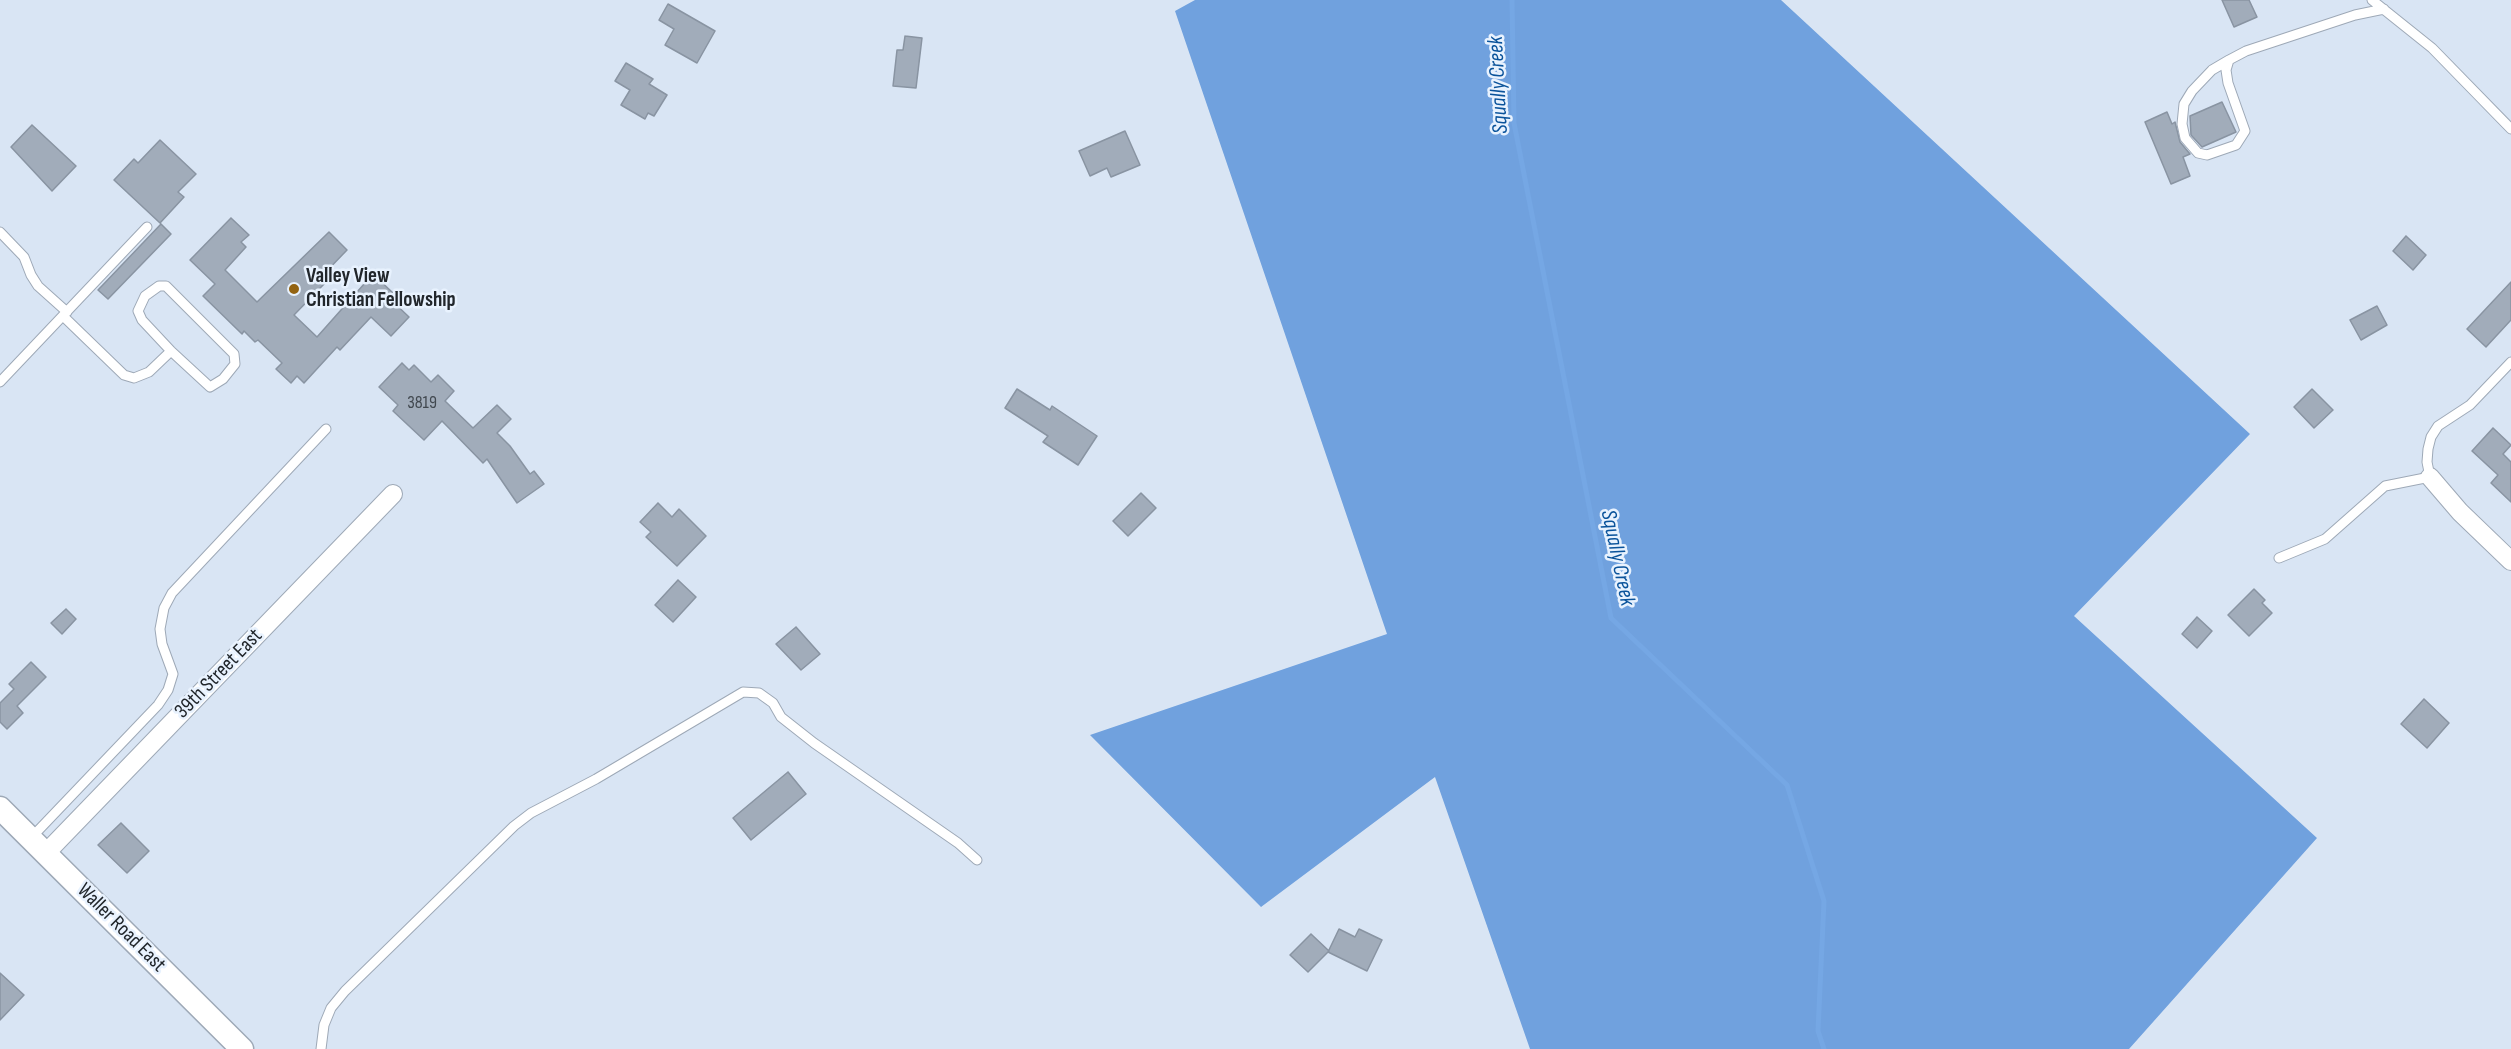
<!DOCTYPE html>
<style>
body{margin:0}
canvas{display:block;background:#d9e5f4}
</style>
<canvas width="2511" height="1049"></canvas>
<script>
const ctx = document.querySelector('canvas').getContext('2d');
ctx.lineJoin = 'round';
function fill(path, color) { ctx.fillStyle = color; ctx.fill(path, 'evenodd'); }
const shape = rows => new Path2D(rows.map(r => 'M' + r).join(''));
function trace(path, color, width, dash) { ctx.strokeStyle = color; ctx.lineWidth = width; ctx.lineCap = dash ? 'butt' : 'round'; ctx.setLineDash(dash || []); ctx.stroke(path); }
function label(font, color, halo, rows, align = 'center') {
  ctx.font = font + ' "Sofia Sans Condensed",sans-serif'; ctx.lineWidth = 5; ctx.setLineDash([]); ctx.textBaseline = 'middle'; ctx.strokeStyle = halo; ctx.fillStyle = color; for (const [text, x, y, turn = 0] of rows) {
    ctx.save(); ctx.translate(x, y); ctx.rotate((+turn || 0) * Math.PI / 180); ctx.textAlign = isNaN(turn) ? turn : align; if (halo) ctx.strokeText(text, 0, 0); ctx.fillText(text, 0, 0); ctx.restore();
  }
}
fill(shape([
 [1195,0,1781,0,2250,434,2074,616,2317,838,2129,1049,1530,1049,1435,777,1261,907,1090,735,1387,634,1175,11]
]), '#70a1de');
trace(shape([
 [1512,0,1514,123,1611,618,1787,785,1824,901,1818,1031,1824,1049]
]), '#75a7e4', 5);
const building = shape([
 [2222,0,2249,0,2257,17,2234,27,2222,0],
 [668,4,715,31,697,63,665,45,674,29,659,20,668,4],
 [905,36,922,38,916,88,893,86,897,50,903,50,905,36],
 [626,63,653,79,649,84,667,95,654,116,648,113,645,119,621,105,630,90,615,81,626,63],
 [2222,102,2236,132,2202,147,2191,135,2190,116,2222,102],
 [2167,112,2172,124,2175,122,2180,142,2190,154,2183,157,2190,176,2171,184,2145,122,2167,112],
 [32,125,76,166,52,191,11,147,32,125],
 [1125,131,1140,165,1111,177,1107,168,1090,176,1079,151,1125,131],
 [160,140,196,174,178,192,184,197,160,223,114,180,134,159,138,163,160,140],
 [231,218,249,235,241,242,246,247,225,270,257,302,329,232,347,250,321,277,326,282,294,315,317,337,373,274,393,293,389,298,409,317,391,336,371,317,340,350,337,347,304,383,297,376,291,383,276,369,282,363,258,340,255,342,244,331,242,334,203,296,215,284,190,260,231,218],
 [161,224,171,234,108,299,98,290,161,224],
 [2406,236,2426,255,2413,270,2393,251,2406,236],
 [2511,282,2511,320,2486,347,2467,329,2511,282],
 [2377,306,2387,325,2361,340,2350,320,2377,306],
 [402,363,409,370,414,365,431,382,438,375,454,391,445,401,473,428,497,405,511,419,497,433,510,446,530,474,534,471,544,484,517,503,487,459,483,463,442,421,424,440,393,411,398,405,379,387,402,363],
 [1017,389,1050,410,1052,406,1097,436,1078,465,1043,442,1048,436,1005,408,1017,389],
 [2312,389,2333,410,2314,428,2294,407,2312,389],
 [2493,428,2511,445,2503,454,2511,462,2511,502,2491,483,2498,475,2472,451,2493,428],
 [1141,493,1156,508,1128,536,1113,521,1141,493],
 [658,503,672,517,679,509,706,536,677,566,646,537,651,532,640,522,658,503],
 [678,580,696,597,673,622,655,605,678,580],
 [2254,589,2265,600,2262,603,2272,613,2249,636,2228,615,2254,589],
 [66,609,76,619,62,634,51,623,66,609],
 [2197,617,2212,631,2197,648,2182,634,2197,617],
 [796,627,820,654,801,670,776,644,796,627],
 [31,662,46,677,17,706,23,713,7,729,0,722,0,703,14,689,9,684,31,662],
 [2424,699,2449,723,2427,748,2401,724,2424,699],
 [788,772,806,794,751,840,733,818,788,772],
 [121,823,149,851,127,873,98,845,121,823],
 [1339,929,1355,937,1359,929,1382,940,1367,971,1328,952,1339,929],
 [1311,934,1329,951,1308,972,1290,955,1311,934],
 [0,973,24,995,0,1020,0,973]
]);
fill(building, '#a1acba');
trace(building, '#8994a2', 1.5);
const service = shape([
 [2372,0,2432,48,2511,129],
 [2229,60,2226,70,2228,83,2245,131,2236,145,2207,155,2198,153,2185,138,2182,124,2184,104,2192,91,2212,70,2229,60,2246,51,2355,15,2384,9],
 [0,232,24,257,31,275,38,286,67,312],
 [159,286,166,286,234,354,235,364,223,379,210,387,171,351,142,320,138,311,145,296,159,286],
 [63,316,124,375,134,378,149,372,171,351],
 [0,382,147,227],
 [2279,558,2325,539,2385,486,2430,477,2427,462,2428,449,2431,437,2438,426,2470,405,2511,362],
 [31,838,158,705,168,690,173,674,162,644,160,629,164,608,172,593,326,429],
 [321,1049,324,1025,331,1008,345,991,514,826,531,813,596,779,743,692,759,693,773,703,781,717,814,743,958,843,977,860]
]);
const minor = shape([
 [2430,477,2460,512,2511,561],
 [46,853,393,494]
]);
const tertiary = shape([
 [0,808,242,1049]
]);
trace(service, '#9ea9b7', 11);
trace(minor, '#9ea9b7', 20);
trace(tertiary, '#9ea9b7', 25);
trace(service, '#fff', 9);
trace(minor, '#fff', 18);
trace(tertiary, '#fff', 22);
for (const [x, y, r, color] of [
 [294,289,6,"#936311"]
]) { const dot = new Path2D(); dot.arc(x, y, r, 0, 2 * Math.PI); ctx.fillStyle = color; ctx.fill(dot); trace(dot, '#e8f2fe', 2); }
label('18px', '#41484f', null, [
 ["3819",422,403]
]);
label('bold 21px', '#21262b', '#e8f2fe', [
 ["Valley View",306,277],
 ["Christian Fellowship",306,301]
], 'left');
label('21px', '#21262b', '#e8f2fe', [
 ["39th Street East",219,674,-46],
 ["Waller Road East",121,928,45]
]);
label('italic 22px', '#0a539b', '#e8f2fe', [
 ["Squally Creek",1499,85,-93],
 ["Squally Creek",1617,558,78]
]);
</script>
